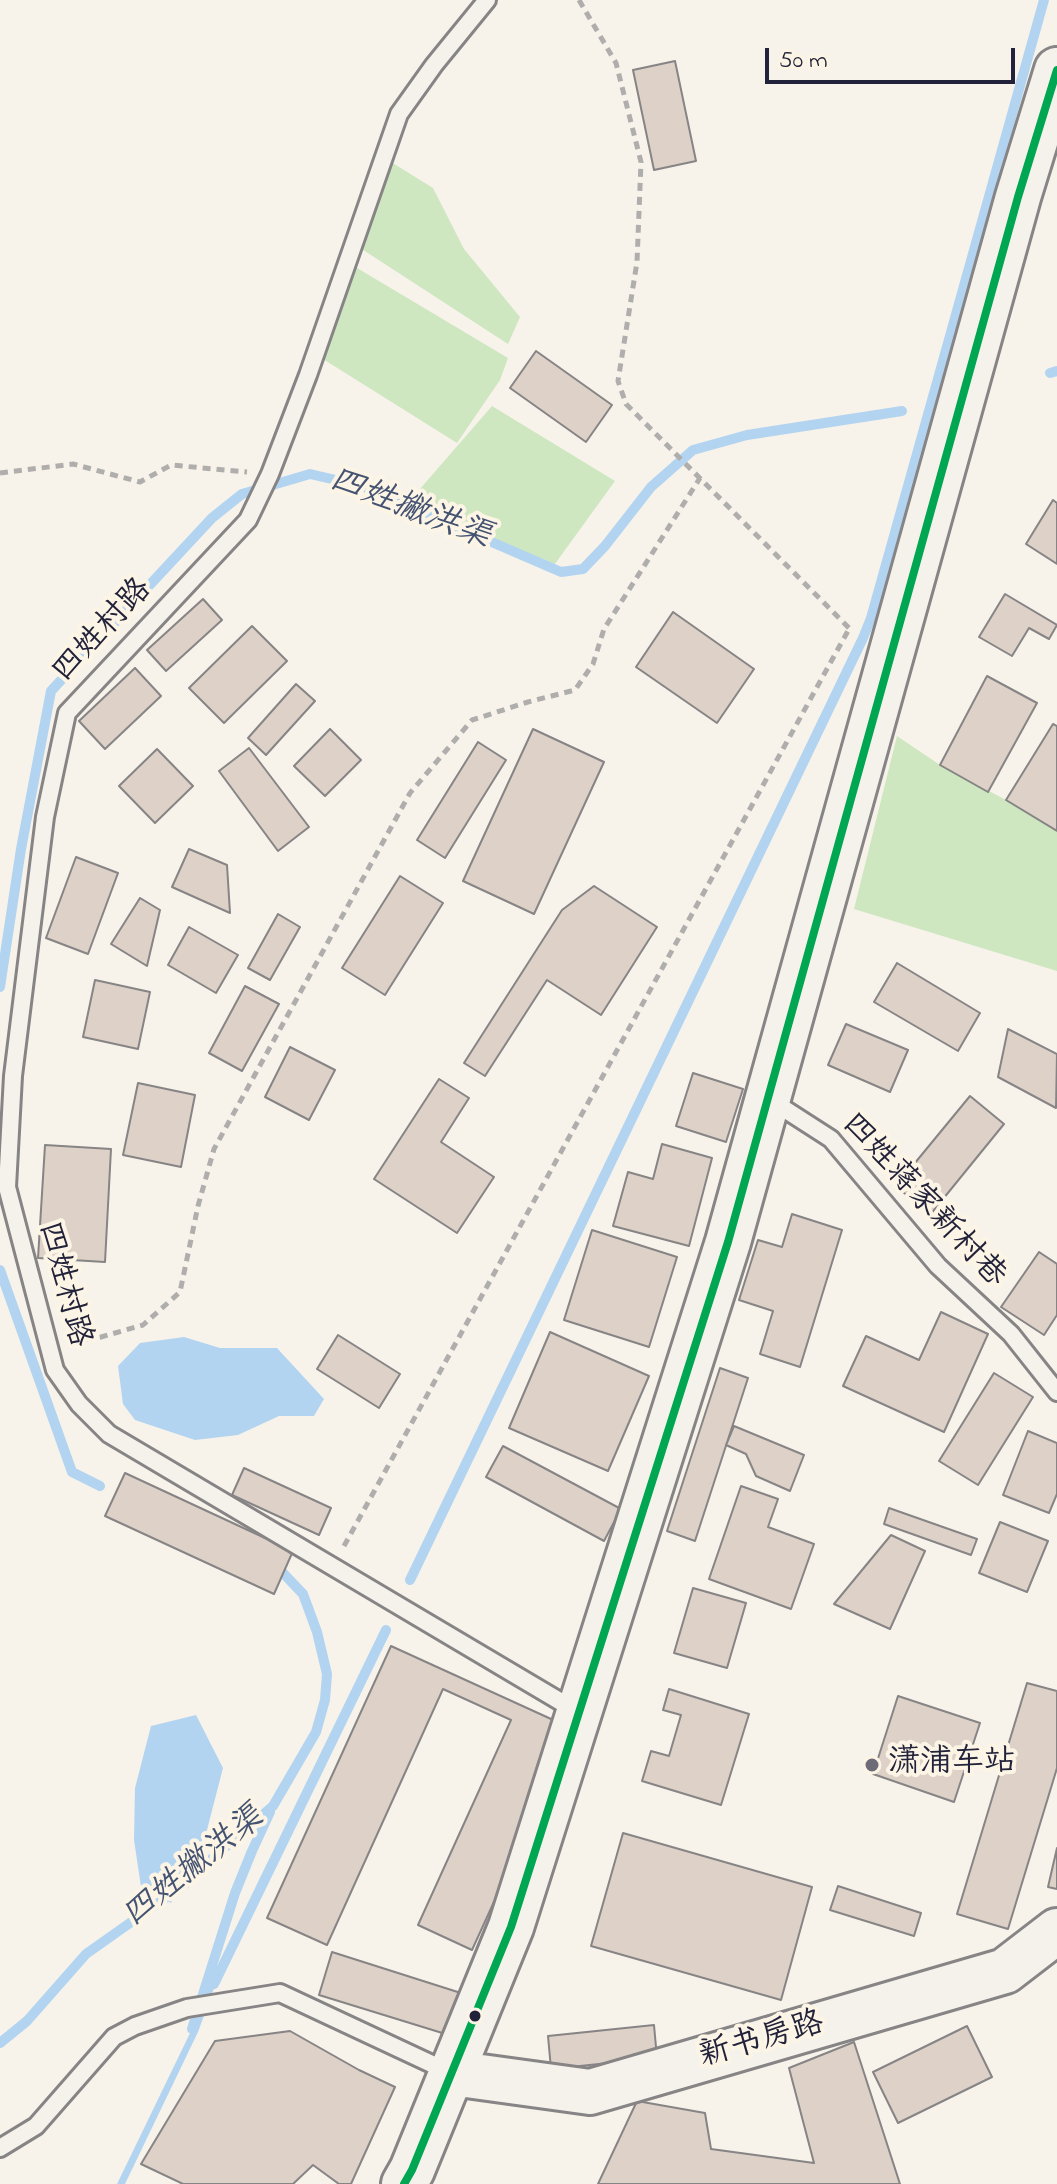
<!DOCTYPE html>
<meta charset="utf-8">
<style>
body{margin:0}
#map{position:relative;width:1057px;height:2184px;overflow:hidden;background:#f7f3ea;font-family:"Indie Flower",sans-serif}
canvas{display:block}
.scale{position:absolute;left:765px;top:48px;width:250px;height:36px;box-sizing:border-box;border:4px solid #22223b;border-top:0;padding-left:10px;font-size:24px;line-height:28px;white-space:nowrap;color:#22223b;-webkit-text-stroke:6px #fcf5e5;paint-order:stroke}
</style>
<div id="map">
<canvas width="1057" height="2184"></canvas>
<div class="scale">50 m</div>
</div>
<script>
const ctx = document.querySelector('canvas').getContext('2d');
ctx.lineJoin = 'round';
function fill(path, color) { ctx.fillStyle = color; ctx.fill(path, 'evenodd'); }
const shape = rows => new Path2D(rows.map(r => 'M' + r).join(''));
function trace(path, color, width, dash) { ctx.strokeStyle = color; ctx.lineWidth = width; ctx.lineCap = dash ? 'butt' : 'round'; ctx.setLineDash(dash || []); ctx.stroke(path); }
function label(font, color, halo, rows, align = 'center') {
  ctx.font = font + ' "Indie Flower","LXGW WenKai TC",sans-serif'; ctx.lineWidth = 8; ctx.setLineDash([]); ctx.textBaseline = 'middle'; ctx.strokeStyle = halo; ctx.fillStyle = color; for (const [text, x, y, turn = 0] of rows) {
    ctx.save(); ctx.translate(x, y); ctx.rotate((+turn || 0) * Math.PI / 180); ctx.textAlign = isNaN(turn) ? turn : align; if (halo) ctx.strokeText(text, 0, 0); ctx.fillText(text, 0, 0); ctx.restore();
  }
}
fill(shape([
 [383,157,433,188,464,249,520,317,508,344,354,244],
 [347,262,508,358,500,380,457,443,315,354],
 [492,406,615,481,552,568,406,505],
 [897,736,940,765,1006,800,1057,831,1057,971,854,909]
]), '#cee7c0');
fill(shape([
 [184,1337,220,1348,277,1348,324,1399,314,1416,279,1416,238,1435,195,1440,135,1420,123,1404,118,1366,140,1343],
 [196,1715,223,1768,207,1830,171,1903,141,1887,134,1840,135,1788,151,1726],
 [211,1970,208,1991,220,1972,198,2032,125,2184,117,2184,192,2029]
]), '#b3d4f0');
trace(shape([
 [1050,373,1057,371],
 [0,987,21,849,51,691,212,518,242,494,310,474,362,486,561,572,583,569,605,546,651,487,693,450,747,435,902,411],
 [0,1270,72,1472,100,1486],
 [410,1580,863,638,871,618,1044,0],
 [214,1984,386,1630],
 [192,2029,235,1893,252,1851,270,1812],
 [0,2043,27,2021,86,1954,185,1884,216,1855,273,1806,316,1732,325,1700,327,1674,317,1632,303,1594,283,1573]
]), '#b3d4f0', 10);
const building = shape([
 [675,61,696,161,654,170,633,70,675,61],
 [536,351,612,405,586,442,510,388,536,351],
 [1053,500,1057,503,1057,564,1026,544,1053,500],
 [1005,594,1057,625,1049,639,1029,628,1012,656,979,637,1005,594],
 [203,599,222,620,166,671,147,650,203,599],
 [673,612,754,669,717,723,636,667,673,612],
 [252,626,287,661,224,723,189,688,252,626],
 [135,668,161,696,105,749,79,721,135,668],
 [987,676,1037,703,988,792,940,765,987,676],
 [296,684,315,701,266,755,248,738,296,684],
 [1053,724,1057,726,1057,831,1006,800,1053,724],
 [330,729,361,760,325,796,294,766,330,729],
 [533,729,604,762,534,914,463,881,533,729],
 [478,742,506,760,445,858,417,840,478,742],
 [249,748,309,827,278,851,219,771,249,748],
 [157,749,193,786,155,823,119,786,157,749],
 [189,849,227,865,230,913,172,887,189,849],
 [76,857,118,873,88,954,46,938,76,857],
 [400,876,443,903,385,995,342,968,400,876],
 [594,886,657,927,601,1015,547,980,485,1076,464,1063,562,910,594,886],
 [140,898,160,910,147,966,111,944,140,898],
 [278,914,300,927,270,980,248,968,278,914],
 [189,927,238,955,216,993,168,965,189,927],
 [897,963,980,1013,958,1051,874,1002,897,963],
 [95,980,150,992,138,1049,83,1037,95,980],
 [245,986,279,1004,242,1071,209,1053,245,986],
 [846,1024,908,1050,890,1092,828,1065,846,1024],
 [1008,1029,1057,1054,1056,1108,998,1077,1008,1029],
 [290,1047,335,1070,309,1120,265,1097,290,1047],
 [693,1073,743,1089,726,1142,676,1126,693,1073],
 [439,1079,469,1098,441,1142,494,1177,457,1233,374,1179,439,1079],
 [138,1083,195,1095,181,1167,123,1155,138,1083],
 [970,1096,1004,1124,930,1215,896,1186,970,1096],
 [662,1144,712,1158,689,1246,613,1226,628,1172,653,1179,662,1144],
 [45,1145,111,1149,105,1262,38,1258,45,1145],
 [792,1214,842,1230,800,1367,760,1354,773,1311,739,1300,758,1240,782,1247,792,1214],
 [592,1230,677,1257,649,1347,564,1320,592,1230],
 [1039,1252,1057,1264,1057,1315,1044,1335,1001,1307,1039,1252],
 [941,1312,988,1334,944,1432,843,1386,866,1336,919,1360,941,1312],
 [550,1332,649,1376,608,1471,509,1428,550,1332],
 [338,1335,400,1374,379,1408,317,1369,338,1335],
 [720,1368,748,1378,695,1541,667,1531,720,1368],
 [994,1373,1033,1397,978,1485,939,1461,994,1373],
 [734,1426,804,1455,790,1491,756,1476,746,1454,726,1445,734,1426],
 [1028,1431,1057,1443,1057,1494,1049,1513,1003,1495,1028,1431],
 [503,1446,621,1509,604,1541,486,1477,503,1446],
 [244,1468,331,1508,319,1535,232,1495,244,1468],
 [125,1473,293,1551,274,1594,105,1516,125,1473],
 [741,1486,778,1499,768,1527,814,1544,791,1609,709,1579,741,1486],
 [889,1508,977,1539,971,1555,884,1524,889,1508],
 [1000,1522,1048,1541,1027,1592,979,1573,1000,1522],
 [891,1535,925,1551,890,1629,834,1604,891,1535],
 [693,1588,746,1603,727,1668,674,1653,693,1588],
 [391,1646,573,1729,472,1950,418,1925,511,1720,443,1689,327,1945,267,1918,391,1646],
 [1027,1683,1057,1691,1057,1768,1008,1929,957,1914,1027,1683],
 [669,1689,749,1714,721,1805,642,1781,651,1751,669,1756,681,1715,663,1710,669,1689],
 [898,1696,980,1723,954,1802,873,1774,898,1696],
 [623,1833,812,1887,781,2000,591,1946,623,1833],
 [1057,1848,1057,1889,1048,1887,1057,1848],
 [838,1886,921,1913,914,1936,830,1910,838,1886],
 [332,1952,464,1994,452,2036,319,1995,332,1952],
 [654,2025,657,2058,551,2069,548,2036,654,2025],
 [967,2026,992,2077,898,2123,873,2072,967,2026],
 [290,2031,359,2070,395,2087,351,2184,339,2184,313,2165,293,2184,183,2184,141,2164,215,2041,290,2031],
 [854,2042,900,2184,598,2184,637,2101,705,2113,711,2149,814,2163,789,2068,854,2042]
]);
fill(building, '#ddd1c8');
trace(building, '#868485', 2);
const lane = shape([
 [487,0,434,65,399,114,308,375,270,474,248,520,67,713,45,817,13,1076,7,1187,55,1370,79,1404,109,1434,578,1712],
 [772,1101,831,1139,938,1266,1011,1334,1057,1392],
 [0,2148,36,2126,114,2037,135,2026,187,2008,280,1993,451,2073]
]);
const secondary = shape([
 [452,2073,590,2092,1005,1971,1057,1931],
 [404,2184,412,2170,511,1927,728,1242,1018,197,1057,70]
]);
trace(lane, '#868485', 22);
trace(secondary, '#868485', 50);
trace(shape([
 [579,0,616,63,641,162,637,262,618,381,626,404,851,630],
 [0,473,73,464,140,482,171,465,247,472],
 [72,1341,101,1337,143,1325,180,1292,198,1206,214,1149,410,793,472,720,528,702,575,690,593,664,604,629,700,478],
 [344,1546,849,629]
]), '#b0aead', 5, [8, 6]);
trace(lane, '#f5f2ec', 16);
trace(secondary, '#f5f2ec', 44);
trace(shape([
 [404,2184,412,2170,511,1927,728,1242,1018,197,1057,70]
]), '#00a651', 8);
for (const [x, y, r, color] of [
 [872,1765,8,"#6d6b78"],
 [475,2016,7,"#22223b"]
]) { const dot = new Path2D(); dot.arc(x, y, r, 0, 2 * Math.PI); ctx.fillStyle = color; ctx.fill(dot); trace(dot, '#fcf5e5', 3); }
label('32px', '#22223b', '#fcf5e5', [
 ["四姓村路",104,632,-47],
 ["四姓蒋家新村巷",922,1202,47],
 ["四姓村路",62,1285,75],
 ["新书房路",762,2042,-16]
]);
label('32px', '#22223b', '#fcf5e5', [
 ["潇浦车站",888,1765]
], 'left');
label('italic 34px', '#455372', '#fcf5e5', [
 ["四姓撇洪渠",409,511,21],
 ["四姓撇洪渠",195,1869,-39]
]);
</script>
